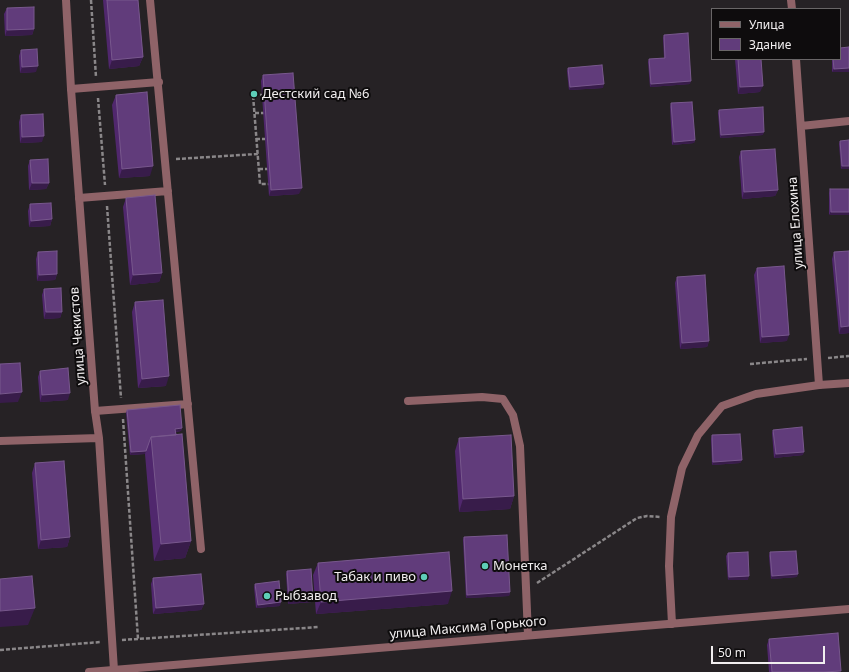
<!DOCTYPE html>
<meta charset="utf-8">
<style>
body{margin:0}
#map{position:relative;width:849px;height:672px;overflow:hidden;background:#262225;font-family:"Noto Sans",sans-serif}
canvas{display:block}
.legend{position:absolute;left:711px;top:8px;width:130px;height:52px;box-sizing:border-box;background:#0e0c0d;border:1px solid #696667;margin:0;padding:5px 7px;list-style:none;font-size:12px;color:#f1eeef}
.legend li{display:flex;align-items:center;gap:8px;height:20px}
.legend b{width:20px;border:1px solid #696667}
.scale{position:absolute;left:711px;top:646px;width:114px;height:18px;box-sizing:border-box;border:2px solid #f1eeef;border-top:0;padding-left:5px;font-size:12px;line-height:14px;white-space:nowrap;color:#f1eeef;-webkit-text-stroke:3px #0e0c0d;paint-order:stroke}
</style>
<div id="map">
<canvas width="849" height="672"></canvas>
<ul class="legend">
<li><b style="height:5px;background:#8f6368"></b>Улица</li>
<li><b style="height:11px;background:#613c7b"></b>Здание</li>
</ul>
<div class="scale">50 m</div>
</div>
<script>
const ctx = document.querySelector('canvas').getContext('2d');
ctx.lineJoin = 'round';
const shape = rows => new Path2D(rows.map(r => 'M' + r).join(''));
function trace(path, color, width, dash) { ctx.strokeStyle = color; ctx.lineWidth = width; ctx.lineCap = dash ? 'butt' : 'round'; ctx.setLineDash(dash || []); ctx.stroke(path); }
function fill(path, color) { ctx.fillStyle = color; ctx.fill(path, 'evenodd'); }
function label(font, color, halo, rows, align = 'center') {
  ctx.font = font + ' "Noto Sans",sans-serif'; ctx.lineWidth = 4; ctx.setLineDash([]); ctx.textBaseline = 'middle'; ctx.strokeStyle = halo; ctx.fillStyle = color; for (const [text, x, y, turn = 0] of rows) {
    ctx.save(); ctx.translate(x, y); ctx.rotate((+turn || 0) * Math.PI / 180); ctx.textAlign = isNaN(turn) ? turn : align; if (halo) ctx.strokeText(text, 0, 0); ctx.fillText(text, 0, 0); ctx.restore();
  }
}
trace(shape([
 [91,0,96,77],
 [264,95,253,95,260,184,270,184],
 [98,98,105,185],
 [255,113,265,113],
 [256,139,265,139],
 [176,159,258,154],
 [259,169,270,169],
 [107,206,121,398],
 [828,358,849,356],
 [750,364,807,359],
 [123,419,138,639],
 [537,583,637,518,647,516,661,517],
 [122,640,319,627],
 [0,650,101,642]
]), '#8a8789', 2.5, [4, 2]);
trace(shape([
 [150,0,201,549],
 [71,89,159,82],
 [79,198,168,191],
 [408,401,482,397,503,399,513,415,520,446,528,635],
 [95,411,188,404]
]), '#8f6368', 8);
trace(shape([
 [66,0,71,89,95,411,99,438,114,670],
 [791,0,792,9],
 [796,59,819,385],
 [801,126,849,121],
 [0,441,99,438]
]), '#8f6368', 8);
trace(shape([
 [672,624,669,566,671,517,682,468,698,435,722,406,756,394,819,385,849,383],
 [89,672,849,609]
]), '#8f6368', 8);
fill(shape([
 [103,0,138,0,143,57,139,66,109,69],
 [7,8,34,29,32,35,5,36,4,14],
 [664,35,690,84,650,87,648,62,649,59,664,58,663,38],
 [849,47,849,72,832,72,832,59,840,59],
 [21,50,36,72,20,73,19,56],
 [735,59,761,59,760,92,738,94],
 [568,68,603,88,569,90,567,71],
 [263,75,299,194,269,196,261,81],
 [116,95,150,176,119,178,112,105],
 [671,103,695,140,694,143,672,145,670,107],
 [719,110,763,135,720,138,718,113],
 [21,115,42,142,20,143,19,122],
 [840,141,849,169,841,169,839,144],
 [741,151,778,190,775,196,742,199,739,157],
 [30,160,49,183,46,189,29,190,28,166],
 [830,189,849,189,829,215,829,193],
 [126,198,162,273,159,282,130,285,123,207],
 [30,204,52,219,50,226,29,227,28,211],
 [849,251,849,333,839,334,832,259,834,252],
 [38,252,57,274,55,280,37,281,36,259],
 [757,268,787,341,760,343,754,275],
 [677,277,709,341,707,347,680,349,675,283],
 [44,289,62,312,60,318,44,319,42,295],
 [135,302,166,386,138,388,132,312],
 [40,371,68,400,40,402,38,377],
 [127,410,182,428,181,431,176,432,191,541,185,558,154,561,145,454,130,455,126,413],
 [773,430,803,455,774,458,772,433],
 [712,435,742,460,740,463,712,465,711,439],
 [459,438,514,496,510,509,459,512,455,451],
 [35,463,70,537,67,547,38,549,32,473],
 [464,537,510,592,509,596,466,598,463,540],
 [770,552,797,577,771,579,769,556],
 [728,553,748,580,728,580,726,556],
 [318,563,448,604,316,614,313,575],
 [287,571,313,599,312,602,288,604,286,574],
 [153,578,204,604,201,610,153,614,151,584],
 [255,584,280,606,256,608,254,587],
 [769,639,840,672,769,672,767,645]
]), '#50276d');
fill(shape([
 [34,29,32,35,5,36,7,30],
 [143,57,139,66,109,69,112,60],
 [38,66,36,72,20,73,22,67],
 [849,68,849,72,832,72,834,69],
 [691,81,690,84,650,87,651,84],
 [604,84,603,88,569,90,570,87],
 [763,86,760,92,738,94,740,87],
 [764,132,763,135,720,138,721,135],
 [44,136,42,142,20,143,22,137],
 [695,140,694,143,672,145,674,142],
 [153,166,150,176,119,178,122,169],
 [842,166,849,166,849,169,841,169],
 [32,183,49,183,46,189,29,190],
 [302,188,299,194,269,196,271,190],
 [778,190,775,196,742,199,744,192],
 [831,212,849,212,849,215,829,215],
 [52,219,50,226,29,227,31,221],
 [162,273,159,282,130,285,133,275],
 [57,274,55,280,37,281,39,275],
 [46,312,62,312,60,318,44,319],
 [849,326,849,333,839,334,841,327],
 [789,335,787,341,760,343,762,337],
 [709,341,707,347,680,349,682,343],
 [169,376,166,386,138,388,142,379],
 [22,392,18,402,0,403,0,394],
 [70,393,68,400,40,402,42,395],
 [182,428,181,431,174,432,175,429],
 [146,451,145,454,130,455,131,452],
 [804,452,803,455,774,458,776,454],
 [742,460,740,463,712,465,713,462],
 [514,496,510,509,459,512,463,499],
 [70,537,67,547,38,549,41,540],
 [191,541,185,558,154,561,161,544],
 [798,574,797,577,771,579,772,576],
 [749,576,748,580,728,580,729,577],
 [452,591,448,604,316,614,321,602],
 [510,592,509,596,466,598,467,595],
 [313,599,312,602,288,604,289,600],
 [281,602,280,606,256,608,258,605],
 [204,604,201,610,153,614,156,608],
 [35,608,28,625,0,627,0,611],
 [841,671,840,672,823,672]
]), '#381c4a');
const building = shape([
 [107,0,138,0,143,57,112,60,107,0],
 [34,7,34,29,7,30,7,8,34,7],
 [688,33,691,81,651,84,649,59,665,58,664,35,688,33],
 [849,47,849,68,834,69,833,59,840,59,840,48,849,47],
 [37,49,38,66,22,67,21,50,37,49],
 [738,59,761,59,763,86,740,87,738,59],
 [602,65,604,84,570,87,568,68,602,65],
 [293,73,302,188,271,190,263,75,293,73],
 [147,92,153,166,122,169,116,95,147,92],
 [692,102,695,140,674,142,671,103,692,102],
 [763,107,764,132,721,135,719,110,763,107],
 [43,114,44,136,22,137,21,115,43,114],
 [849,140,849,166,842,166,840,141,849,140],
 [775,149,778,190,744,192,741,151,775,149],
 [48,159,49,183,32,183,30,160,48,159],
 [830,189,849,189,849,212,831,212,830,189],
 [155,195,162,273,133,275,126,198,155,195],
 [51,203,52,219,31,221,30,204,51,203],
 [57,251,57,274,39,275,38,252,57,251],
 [849,251,849,326,841,327,834,252,849,251],
 [784,266,789,335,762,337,757,268,784,266],
 [705,275,709,341,682,343,677,277,705,275],
 [61,288,62,312,46,312,44,289,61,288],
 [163,300,169,376,142,379,135,302,163,300],
 [20,363,22,392,0,394,0,364,20,363],
 [68,368,70,393,42,395,40,371,68,368],
 [180,405,182,428,175,429,176,435,151,437,146,451,131,452,127,410,180,405],
 [802,427,804,452,776,454,773,430,802,427],
 [182,434,191,541,161,544,151,437,182,434],
 [740,434,742,460,713,462,712,435,740,434],
 [511,435,514,496,463,499,459,438,511,435],
 [64,461,70,537,41,540,35,463,64,461],
 [507,535,510,592,467,595,464,537,507,535],
 [796,551,798,574,772,576,770,552,796,551],
 [449,552,452,591,321,602,318,563,449,552],
 [748,552,749,576,729,577,728,553,748,552],
 [311,569,313,599,289,600,287,571,311,569],
 [201,574,204,604,156,608,153,578,201,574],
 [32,576,35,608,0,611,0,579,32,576],
 [279,581,281,602,258,605,255,584,279,581],
 [838,633,841,671,823,672,772,672,769,639,838,633]
]);
fill(building, '#613c7b');
trace(building, '#78588d', 1);
for (const [x, y, r, color] of [
 [254,94,4,"#5eceb8"],
 [485,566,4,"#5eceb8"],
 [424,577,4,"#5eceb8"],
 [267,596,4,"#5eceb8"]
]) { const dot = new Path2D(); dot.arc(x, y, r, 0, 2 * Math.PI); ctx.fillStyle = color; ctx.fill(dot); trace(dot, '#0e0c0d', 1.5); }
label('13px', '#f1eeef', '#0e0c0d', [
 ["Дестский сад №6",262,94],
 ["Монетка",493,566],
 ["Табак и пиво",416,577,"right"],
 ["Рыбзавод",275,596]
], 'left');
label('13px', '#f1eeef', '#0e0c0d', [
 ["улица Елохина",796,223,-94],
 ["улица Чекистов",78,336,-94],
 ["улица Максима Горького",468,628,-5]
]);
</script>
